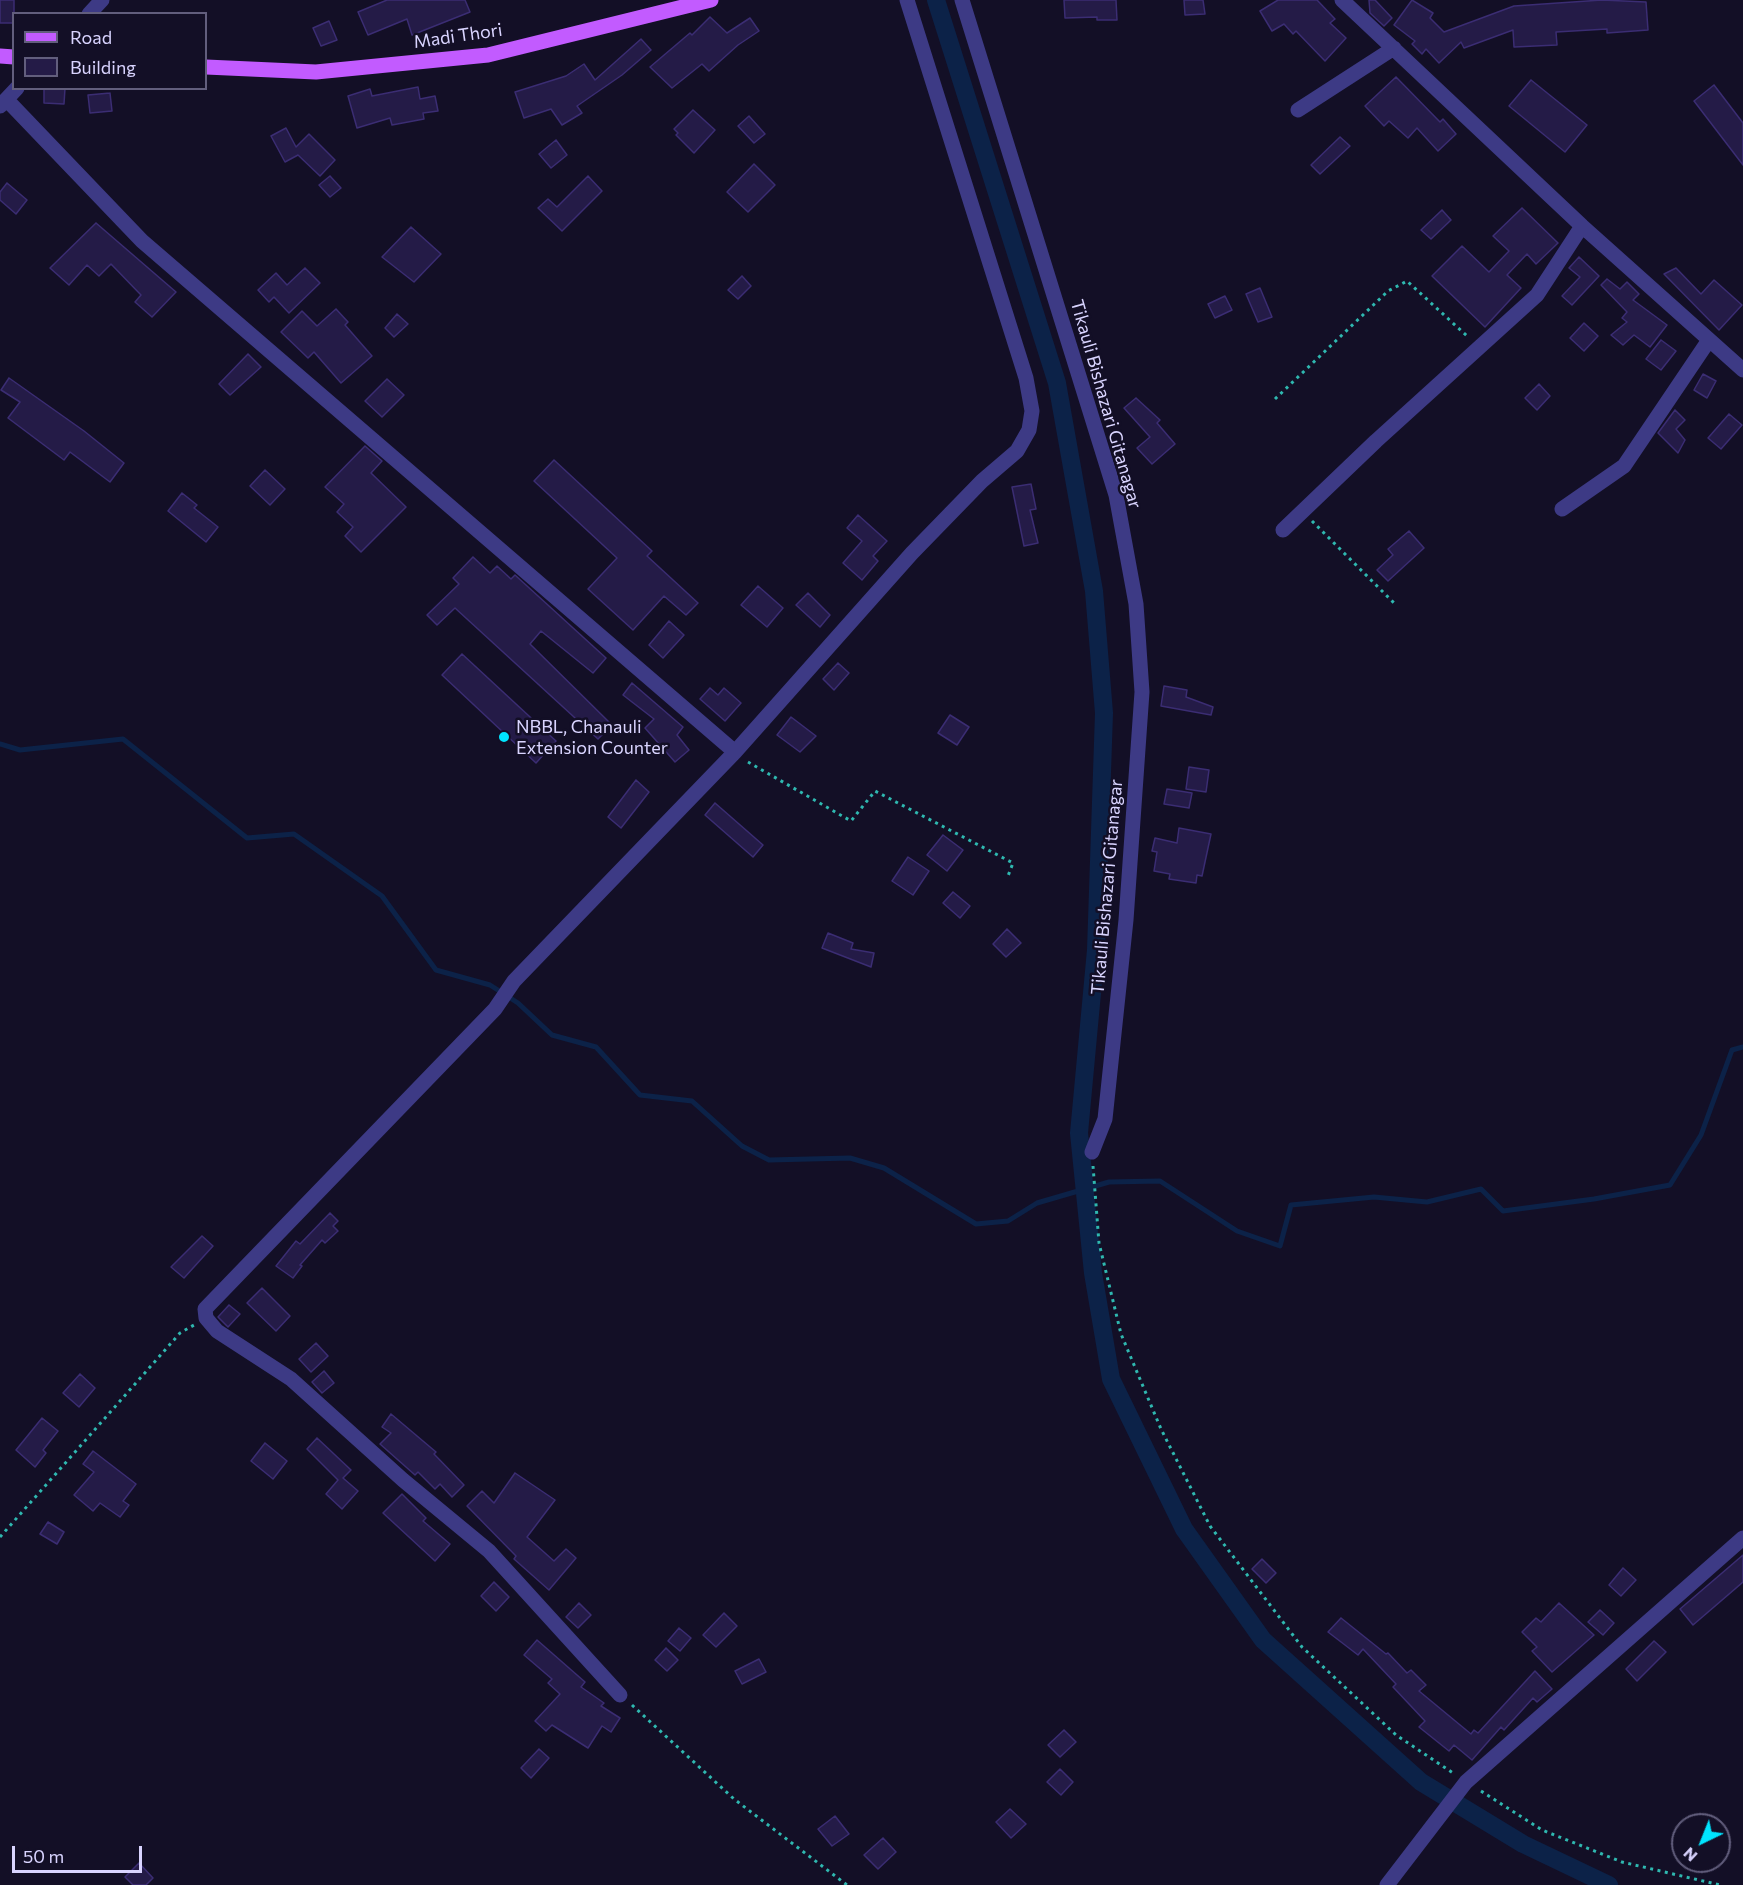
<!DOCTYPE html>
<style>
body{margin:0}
#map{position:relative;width:1743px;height:1885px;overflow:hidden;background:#130f26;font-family:Commissioner,sans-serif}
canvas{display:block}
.legend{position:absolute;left:12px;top:12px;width:195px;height:78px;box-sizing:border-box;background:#130f26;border:2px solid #625e7d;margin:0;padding:8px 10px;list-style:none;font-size:18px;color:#d9d4ff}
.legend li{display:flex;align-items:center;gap:12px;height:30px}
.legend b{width:30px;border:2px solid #625e7d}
.north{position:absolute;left:1671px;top:1813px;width:60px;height:60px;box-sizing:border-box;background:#130f26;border:2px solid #625e7d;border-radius:50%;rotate:223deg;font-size:16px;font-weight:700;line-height:24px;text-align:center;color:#d9d4ff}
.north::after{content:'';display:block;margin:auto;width:21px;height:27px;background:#00e5ff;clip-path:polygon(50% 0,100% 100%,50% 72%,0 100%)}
.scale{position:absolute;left:12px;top:1846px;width:130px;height:27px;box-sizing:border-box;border:3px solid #d9d4ff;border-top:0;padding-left:8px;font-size:18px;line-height:21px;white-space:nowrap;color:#d9d4ff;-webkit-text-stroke:4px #130f26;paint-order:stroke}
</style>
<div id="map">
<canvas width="1743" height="1885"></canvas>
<ul class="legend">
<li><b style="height:8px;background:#c25bff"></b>Road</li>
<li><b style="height:16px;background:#241b47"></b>Building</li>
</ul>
<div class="north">N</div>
<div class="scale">50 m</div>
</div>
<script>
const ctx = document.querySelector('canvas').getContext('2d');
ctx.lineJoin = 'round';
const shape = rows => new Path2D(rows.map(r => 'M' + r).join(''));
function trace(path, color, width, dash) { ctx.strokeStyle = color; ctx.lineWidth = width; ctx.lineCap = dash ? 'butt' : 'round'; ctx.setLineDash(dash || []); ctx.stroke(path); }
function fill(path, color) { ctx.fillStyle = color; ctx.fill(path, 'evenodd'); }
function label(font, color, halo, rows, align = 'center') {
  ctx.font = font + ' Commissioner,sans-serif'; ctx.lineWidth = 5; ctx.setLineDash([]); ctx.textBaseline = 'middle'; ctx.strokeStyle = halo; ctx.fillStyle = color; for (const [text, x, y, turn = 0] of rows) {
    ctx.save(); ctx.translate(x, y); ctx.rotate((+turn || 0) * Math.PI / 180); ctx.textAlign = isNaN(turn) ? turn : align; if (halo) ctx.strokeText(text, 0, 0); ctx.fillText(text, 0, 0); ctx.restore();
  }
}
trace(shape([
 [0,744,20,750,123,739,247,838,294,834,382,896,436,970,490,985,518,1003,552,1035,596,1047,640,1095,692,1101,742,1146,769,1160,850,1158,884,1168,976,1224,1008,1221,1037,1203,1109,1182,1160,1181,1237,1231,1280,1246,1291,1205,1374,1197,1427,1202,1481,1189,1503,1211,1594,1199,1670,1185,1701,1135,1732,1050,1743,1047]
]), '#0c2248', 5);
trace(shape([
 [936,0,1057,383,1094,591,1104,713,1096,950,1079,1133,1093,1273,1111,1379,1184,1529,1263,1640,1421,1782,1523,1844,1609,1885]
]), '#0c2248', 18);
const building = shape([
 [0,0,14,0,14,23,0,23,0,0],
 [387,0,465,0,470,12,412,35,407,19,368,35,358,12,387,0],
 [1064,0,1116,0,1117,20,1097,20,1097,17,1065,18,1064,0],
 [1184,0,1203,0,1205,14,1185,15,1184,0],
 [1278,0,1317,0,1335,19,1330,23,1346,38,1325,61,1296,31,1293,34,1284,24,1272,31,1260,11,1278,0],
 [1369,0,1375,0,1392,18,1384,26,1370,13,1369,0],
 [1412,0,1433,13,1430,18,1444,32,1514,6,1602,0,1646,2,1648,30,1607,33,1607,29,1556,32,1557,45,1514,47,1513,30,1464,48,1461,42,1439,63,1426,49,1422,54,1412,44,1415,41,1394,25,1412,0],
 [710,17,727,33,750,18,759,31,738,45,709,71,702,64,672,88,650,67,690,33,692,35,710,17],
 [329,21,337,40,321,46,313,28,329,21],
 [641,39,651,50,622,75,577,106,582,113,562,125,551,109,524,118,515,92,566,76,584,64,595,80,641,39],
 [1396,77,1440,122,1443,119,1456,134,1438,151,1417,128,1408,138,1389,121,1384,126,1365,106,1396,77],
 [1531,80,1587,125,1565,152,1509,106,1531,80],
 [1714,85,1743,123,1743,165,1694,101,1714,85],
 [418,87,420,99,435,96,438,111,423,113,424,119,392,125,390,118,357,128,348,96,370,89,372,96,418,87],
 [44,88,65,88,64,104,44,103,44,88],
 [110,93,112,111,90,113,88,95,110,93],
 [693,110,715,130,694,153,676,135,678,133,674,129,693,110],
 [749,116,765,134,754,143,738,126,749,116],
 [286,128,296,147,309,134,335,160,320,176,298,155,285,162,271,136,286,128],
 [1340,137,1350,146,1320,174,1311,165,1340,137],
 [556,140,567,155,551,168,539,154,556,140],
 [754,164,775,185,748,212,727,192,754,164],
 [330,176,341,188,330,197,319,185,330,176],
 [588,176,602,191,562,231,538,208,548,199,557,207,588,176],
 [7,183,27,200,16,214,0,200,0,192,7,183],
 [1522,208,1558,243,1536,264,1527,254,1507,275,1521,288,1485,327,1432,276,1462,246,1489,272,1509,251,1493,236,1522,208],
 [1442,210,1451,220,1431,239,1421,230,1442,210],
 [96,223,176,292,152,317,135,302,141,295,111,264,99,276,87,265,69,285,50,268,96,223],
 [411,227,441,254,414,282,382,257,411,227],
 [1579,257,1599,276,1572,305,1562,296,1580,277,1569,268,1579,257],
 [305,268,320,283,289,313,274,297,269,302,258,290,276,273,287,285,305,268],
 [1676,268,1701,294,1714,280,1742,305,1719,330,1664,274,1676,268],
 [742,276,751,286,738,299,728,290,742,276],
 [1607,279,1620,289,1627,282,1639,294,1633,300,1667,325,1650,347,1634,335,1623,345,1611,335,1627,322,1622,318,1627,312,1601,285,1607,279],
 [1260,288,1272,317,1258,322,1246,294,1260,288],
 [1225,296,1232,310,1215,318,1208,304,1225,296],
 [336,309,348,322,345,325,372,356,341,383,314,352,308,358,281,332,302,311,317,326,336,309],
 [397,314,408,324,394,337,385,328,397,314],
 [1584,323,1598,336,1584,351,1570,338,1584,323],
 [1661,340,1676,351,1661,370,1646,359,1661,340],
 [248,354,261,367,230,395,219,384,248,354],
 [1703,374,1716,381,1707,398,1694,390,1703,374],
 [9,378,84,431,124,463,110,482,70,452,64,460,8,418,20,402,1,390,9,378],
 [387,379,404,395,382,417,365,401,387,379],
 [1539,384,1550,396,1537,410,1525,398,1539,384],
 [1136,398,1160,420,1157,423,1175,444,1152,464,1137,448,1150,437,1124,408,1136,398],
 [1675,410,1685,420,1676,429,1685,440,1678,453,1658,433,1675,410],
 [1729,414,1742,425,1721,449,1708,438,1729,414],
 [365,446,382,461,371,473,406,507,361,552,345,536,353,527,337,512,344,504,325,487,365,446],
 [554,460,652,551,647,556,698,603,686,615,664,596,633,630,588,589,617,558,534,481,554,460],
 [265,470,285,489,270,505,250,486,265,470],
 [1031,484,1036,509,1030,510,1038,543,1024,546,1012,487,1031,484],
 [182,493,197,505,194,508,218,527,206,542,168,511,182,493],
 [858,515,887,541,873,556,878,561,862,580,843,563,862,541,847,528,858,515],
 [1409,531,1424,548,1388,581,1377,570,1393,555,1388,549,1409,531],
 [473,557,490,573,497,566,511,579,515,575,606,658,593,673,541,631,530,644,612,725,598,739,455,608,437,625,427,615,459,584,453,578,473,557],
 [758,586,783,608,767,627,741,605,758,586],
 [808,593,830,615,820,627,796,605,808,593],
 [669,621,684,635,663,658,649,645,669,621],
 [462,654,556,741,536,763,442,675,462,654],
 [838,663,849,673,834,690,823,679,838,663],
 [632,683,683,727,677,735,689,750,675,762,645,728,654,719,623,695,632,683],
 [1164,686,1187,690,1186,697,1213,707,1211,715,1161,706,1164,686],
 [710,688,718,695,724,688,741,703,725,721,700,699,710,688],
 [950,715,969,727,957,745,938,733,950,715],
 [791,717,816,736,800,752,777,735,791,717],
 [1189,767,1209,770,1206,792,1186,789,1189,767],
 [636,780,649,792,621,828,608,817,636,780],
 [1167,789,1192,793,1189,808,1164,804,1167,789],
 [715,803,763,845,753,857,705,815,715,803],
 [1179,828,1211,834,1202,876,1197,875,1196,883,1169,879,1170,874,1154,871,1157,852,1152,851,1155,838,1177,843,1179,828],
 [943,835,963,850,947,871,927,855,943,835],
 [908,857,929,871,913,895,892,881,908,857],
 [953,892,970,906,960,918,943,903,953,892],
 [1007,929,1021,943,1006,957,993,944,1007,929],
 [828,933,853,943,851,949,874,953,871,967,822,948,828,933],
 [330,1213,338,1221,333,1226,338,1231,325,1243,322,1240,300,1265,302,1266,293,1278,276,1266,296,1241,300,1244,330,1213],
 [202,1236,213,1246,184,1278,171,1267,202,1236],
 [262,1288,290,1316,276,1331,247,1303,262,1288],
 [229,1305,240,1314,228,1327,218,1317,229,1305],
 [316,1343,328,1356,311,1372,299,1359,316,1343],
 [324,1371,334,1383,322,1393,312,1382,324,1371],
 [80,1374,95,1388,79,1407,63,1393,80,1374],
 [391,1414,436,1452,434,1454,464,1485,452,1497,440,1484,435,1489,418,1472,415,1475,380,1444,391,1433,382,1427,391,1414],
 [42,1418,58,1431,43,1450,46,1453,35,1467,16,1450,42,1418],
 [317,1438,351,1470,343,1478,358,1491,342,1509,326,1494,338,1480,307,1449,317,1438],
 [265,1443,287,1461,273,1479,251,1461,265,1443],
 [93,1451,136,1484,123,1501,129,1505,120,1517,100,1503,93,1511,74,1495,94,1472,83,1464,93,1451],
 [515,1473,555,1500,527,1537,554,1561,566,1549,576,1558,549,1590,514,1559,516,1556,467,1506,482,1491,494,1503,515,1473],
 [402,1494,426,1518,423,1521,450,1544,435,1561,383,1513,402,1494],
 [48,1522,64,1532,57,1544,40,1534,48,1522],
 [1743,1555,1743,1582,1693,1625,1680,1609,1743,1555],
 [1262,1559,1276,1573,1266,1583,1252,1569,1262,1559],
 [1623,1568,1636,1580,1621,1596,1609,1585,1623,1568],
 [494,1582,509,1597,496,1611,481,1596,494,1582],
 [579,1603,591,1615,578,1628,566,1617,579,1603],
 [1559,1603,1594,1635,1552,1672,1532,1651,1537,1647,1522,1632,1536,1618,1541,1622,1559,1603],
 [1600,1610,1614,1623,1603,1635,1588,1622,1600,1610],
 [724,1613,737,1626,716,1647,703,1635,724,1613],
 [1341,1618,1386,1654,1388,1653,1407,1673,1411,1670,1426,1685,1419,1691,1471,1734,1474,1730,1478,1733,1535,1671,1552,1689,1537,1702,1533,1698,1504,1730,1501,1727,1472,1760,1454,1745,1449,1751,1419,1727,1425,1721,1393,1687,1396,1684,1363,1649,1358,1655,1328,1632,1341,1618],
 [679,1628,691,1638,680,1651,668,1641,679,1628],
 [537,1640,585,1682,581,1687,604,1703,601,1706,620,1718,611,1732,602,1726,588,1748,552,1725,546,1731,535,1721,560,1694,548,1683,552,1679,524,1655,537,1640],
 [1654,1641,1666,1652,1637,1681,1626,1669,1654,1641],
 [666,1648,678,1660,667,1671,655,1660,666,1648],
 [759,1659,766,1672,742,1684,735,1671,759,1659],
 [1064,1730,1076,1742,1060,1757,1048,1745,1064,1730],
 [539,1749,549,1758,531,1778,521,1768,539,1749],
 [1060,1769,1073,1782,1061,1795,1047,1782,1060,1769],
 [1010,1809,1026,1824,1011,1838,996,1822,1010,1809],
 [835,1816,849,1834,832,1846,818,1829,835,1816],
 [883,1838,896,1852,878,1869,864,1855,883,1838],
 [139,1863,153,1878,146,1885,133,1885,125,1877,139,1863]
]);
fill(building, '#241b47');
trace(building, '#3b2d73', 1.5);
trace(shape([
 [1275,399,1388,291,1407,281,1467,336],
 [1312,521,1394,603],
 [748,762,851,821,875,791,1013,863,1008,876],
 [1093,1166,1099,1243,1121,1334,1161,1429,1210,1526,1302,1647,1396,1735,1453,1773],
 [0,1537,180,1333,194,1325],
 [632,1705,734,1799,847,1885],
 [1481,1791,1542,1830,1622,1862,1720,1885]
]), '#2fb8b0', 3, [3, 4.5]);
trace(shape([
 [962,0,1116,495,1136,604,1142,692,1126,920,1105,1119,1092,1152],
 [1342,0,1582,226,1743,370],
 [89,14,102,0],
 [7,100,142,241,735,752],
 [0,106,17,88],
 [1298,110,1394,48],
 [1562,509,1624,466,1709,340],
 [1283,530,1376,441,1537,295,1582,226],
 [620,1695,489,1551,403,1480,291,1379,217,1331,206,1318,205,1309,495,1009,514,981,735,752,912,553,982,481,1017,451,1029,430,1032,411,1026,378,907,0],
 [1387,1885,1466,1782,1743,1538]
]), '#3d3a85', 15);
trace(shape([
 [0,56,14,57],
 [206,67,316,72,488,55,711,0]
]), '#c25bff', 15);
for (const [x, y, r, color] of [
 [504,737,6,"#00e5ff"]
]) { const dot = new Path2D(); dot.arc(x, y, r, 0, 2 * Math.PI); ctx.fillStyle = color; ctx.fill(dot); trace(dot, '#130f26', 2); }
label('18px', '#d9d4ff', '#130f26', [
 ["Madi Thori",458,36,-8],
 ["Tikauli Bishazari Gitanagar",1106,404,74],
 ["Tikauli Bishazari Gitanagar",1107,887,-85]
]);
label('18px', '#d9d4ff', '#130f26', [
 ["NBBL, Chanauli",516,727],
 ["Extension Counter",516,748]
], 'left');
</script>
